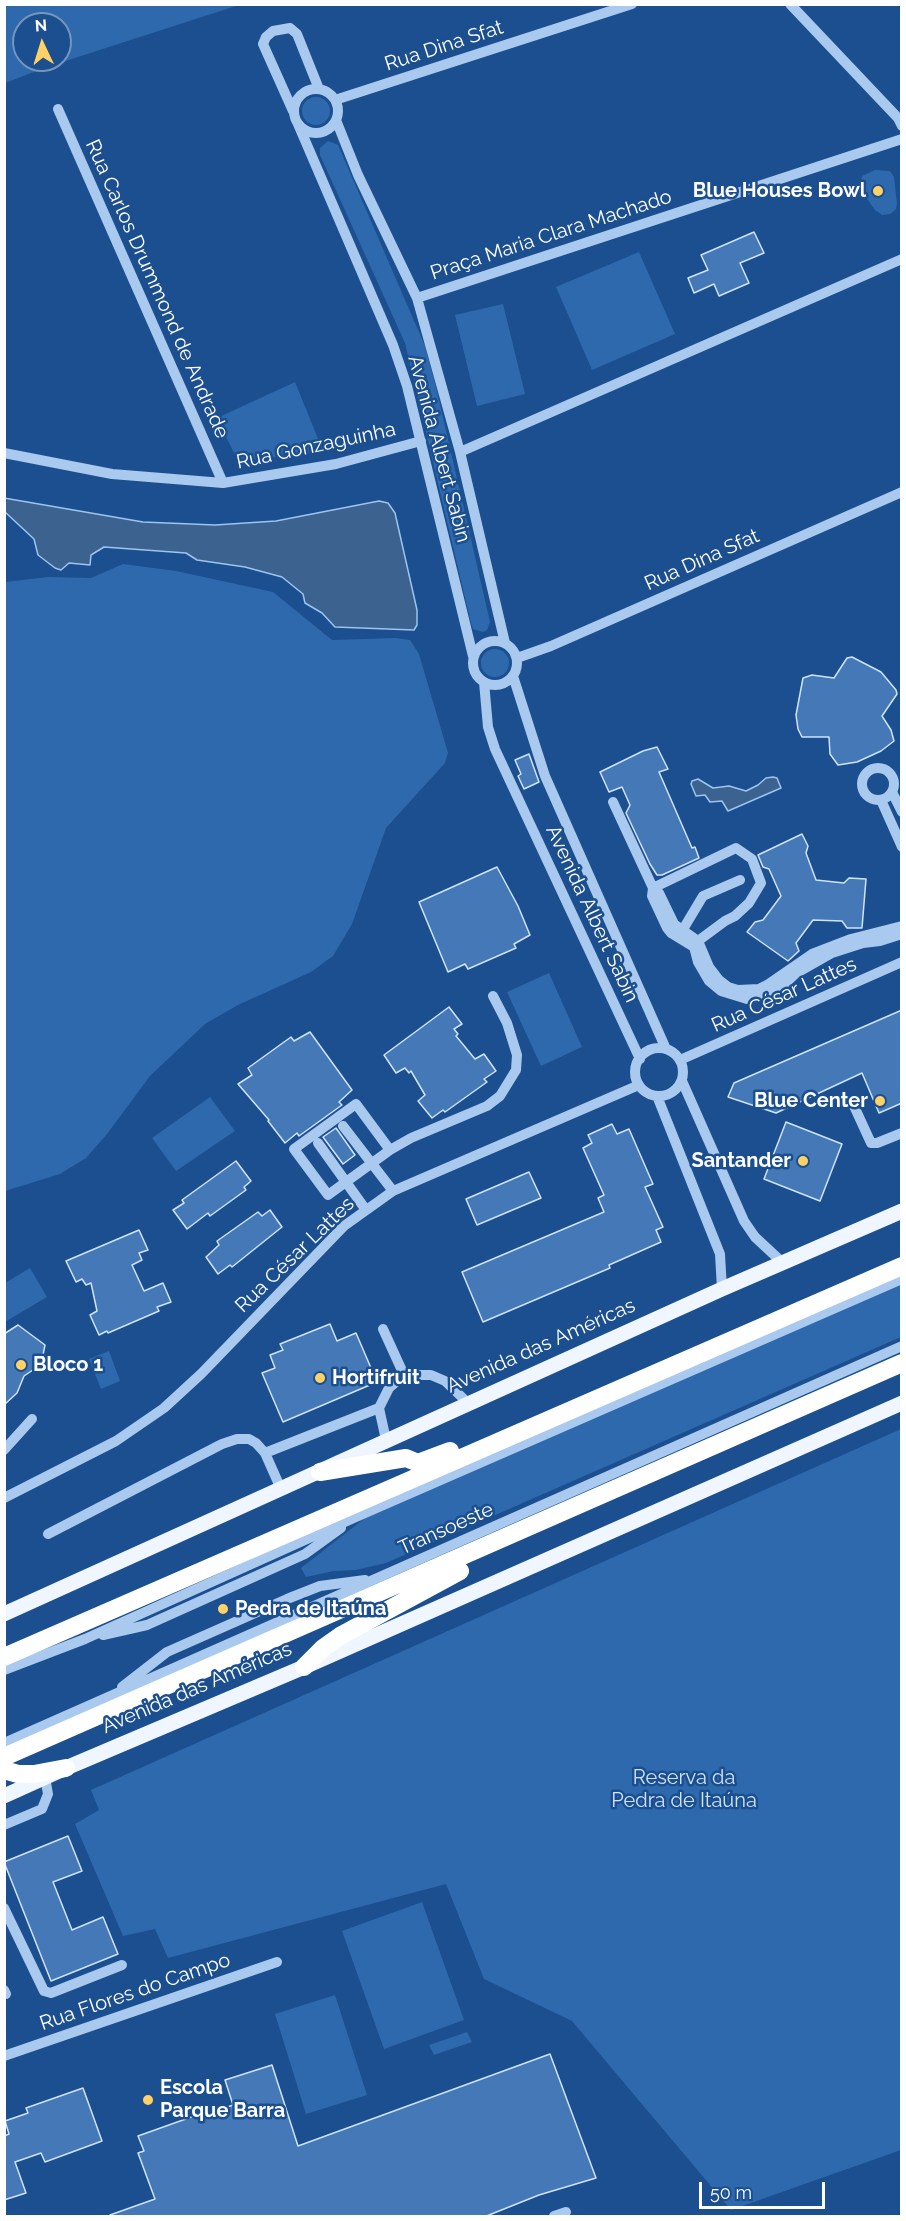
<!DOCTYPE html>
<meta charset="utf-8">
<style>
body{margin:0}
#map{position:relative;width:906px;height:2221px;overflow:hidden;background:#1b4f8f;font-family:Raleway,sans-serif}
canvas{display:block}
.frame{position:absolute;inset:0;border:6px solid #fff;pointer-events:none}
.north{position:absolute;left:12px;top:12px;width:60px;height:60px;box-sizing:border-box;background:#1b4f8f;border:2px solid #7695bc;border-radius:50%;rotate:356deg;font-size:16px;font-weight:700;line-height:24px;text-align:center;color:#fff}
.north::after{content:'';display:block;margin:auto;width:21px;height:27px;background:#ffd166;clip-path:polygon(50% 0,100% 100%,50% 72%,0 100%)}
.scale{position:absolute;left:699px;top:2182px;width:126px;height:27px;box-sizing:border-box;border:3px solid #fff;border-top:0;padding-left:8px;font-size:18px;line-height:21px;white-space:nowrap;color:#fff;-webkit-text-stroke:4px #1b4f8f;paint-order:stroke}
</style>
<div id="map">
<canvas width="906" height="2221"></canvas>
<div class="frame"></div>
<div class="north">N</div>
<div class="scale">50 m</div>
</div>
<script>
const ctx = document.querySelector('canvas').getContext('2d');
ctx.lineJoin = 'round';
function fill(path, color) { ctx.fillStyle = color; ctx.fill(path, 'evenodd'); }
const shape = rows => new Path2D(rows.map(r => 'M' + r).join(''));
function trace(path, color, width, dash) { ctx.strokeStyle = color; ctx.lineWidth = width; ctx.lineCap = dash ? 'butt' : 'round'; ctx.setLineDash(dash || []); ctx.stroke(path); }
function label(font, color, halo, rows, align = 'center') {
  ctx.font = font + ' Raleway,sans-serif'; ctx.lineWidth = 5; ctx.setLineDash([]); ctx.textBaseline = 'middle'; ctx.strokeStyle = halo; ctx.fillStyle = color; for (const [text, x, y, turn = 0] of rows) {
    ctx.save(); ctx.translate(x, y); ctx.rotate((+turn || 0) * Math.PI / 180); ctx.textAlign = isNaN(turn) ? turn : align; if (halo) ctx.strokeText(text, 0, 0); ctx.fillText(text, 0, 0); ctx.restore();
  }
}
fill(shape([
 [5,4,239,4,239,5,47,67,5,83],
 [24,24,60,24,60,60,24,60],
 '302 111a14 14 0 1 1 28 0a14 14 0 1 1-28 0Z',
 [328,141,338,145,425,346,436,387,490,622,487,630,483,632,473,629,471,623,405,343,320,155,320,148],
 [875,170,890,171,894,177,897,204,896,209,890,214,882,215,875,210,860,189,862,176],
 [639,252,675,334,592,370,556,287],
 [503,304,525,394,477,406,455,315],
 [295,382,323,451,244,461,236,457,217,418],
 [123,564,176,571,273,592,332,640,396,638,410,640,419,654,448,753,445,763,386,828,352,924,333,956,311,972,238,1005,205,1024,150,1076,107,1134,86,1158,60,1174,5,1191,5,582,48,577,91,578],
 '481 663a14 14 0 1 1 28 0a14 14 0 1 1-28 0Z',
 [549,973,582,1047,541,1066,507,992],
 [210,1097,235,1131,176,1171,152,1138],
 [30,1268,47,1297,5,1322,5,1283],
 [901,1283,901,1337,386,1563,356,1570,334,1571,306,1577,301,1568,365,1518],
 [109,1351,120,1381,101,1389,89,1359],
 [901,1429,901,2150,731,2210,572,2021,484,1979,446,1884,168,1958,155,1929,123,1936,75,1824,99,1810,91,1790],
 [422,1902,464,2020,384,2049,342,1931],
 [335,1995,367,2095,306,2114,275,2014],
 [467,2032,472,2042,434,2055,429,2045]
]), '#2e69ad');
const water = shape([
 [4,498,143,522,215,525,276,521,379,501,388,503,395,513,417,610,417,625,414,630,335,627,322,613,305,603,303,594,282,577,245,567,197,560,186,553,104,547,91,555,90,565,69,563,61,570,55,568,38,555,34,539,5,512,4,498],
 [773,777,777,778,781,788,728,811,722,801,710,802,705,795,696,796,691,784,692,781,698,779,713,788,729,786,746,791,758,785,766,778,773,777]
]);
fill(water, '#3c6290');
trace(water, '#9cc4f0', 1.5);
const building = shape([
 [754,232,764,253,740,263,749,283,719,296,714,284,694,293,688,278,708,270,701,255,754,232],
 [852,657,881,672,896,690,897,694,882,716,891,730,894,741,881,751,857,762,838,765,830,754,829,737,802,737,798,729,796,715,803,678,812,675,834,678,847,658,852,657],
 [657,747,668,769,659,772,692,848,695,847,699,858,662,875,657,875,650,864,626,813,630,805,622,787,609,792,600,772,643,751,657,747],
 [529,754,539,782,524,789,518,776,521,774,515,760,529,754],
 [802,834,808,846,806,853,816,880,844,883,849,878,866,879,862,928,847,928,842,921,813,920,796,943,799,951,788,961,747,932,755,922,763,920,781,896,769,869,763,867,758,855,802,834],
 [497,867,518,906,530,935,514,944,516,948,468,969,465,964,448,972,419,902,497,867],
 [449,1007,462,1024,454,1029,458,1034,456,1036,475,1059,484,1054,496,1071,484,1079,487,1082,445,1112,443,1110,432,1118,418,1101,425,1095,411,1071,409,1073,405,1068,396,1073,384,1055,449,1007],
 [902,1010,902,1103,879,1113,862,1073,776,1113,728,1097,734,1083,902,1010],
 [310,1032,352,1090,339,1102,342,1105,299,1136,297,1133,285,1143,268,1121,269,1120,238,1084,252,1075,248,1068,291,1037,294,1041,310,1032],
 [786,1122,842,1144,820,1201,764,1179,786,1122],
 [612,1124,617,1134,629,1129,653,1184,645,1187,663,1227,656,1230,661,1242,609,1265,610,1268,483,1322,462,1272,604,1212,598,1198,604,1195,583,1148,592,1143,588,1135,612,1124],
 [336,1128,355,1155,343,1164,323,1137,336,1128],
 [236,1161,251,1181,244,1187,246,1190,210,1216,208,1213,187,1229,173,1210,184,1203,182,1200,236,1161],
 [529,1172,541,1198,477,1225,466,1199,529,1172],
 [270,1210,282,1227,232,1267,230,1265,218,1274,206,1257,219,1245,217,1241,258,1212,262,1216,270,1210],
 [139,1230,148,1250,139,1253,142,1260,132,1265,144,1291,163,1283,171,1302,157,1307,159,1311,108,1333,107,1331,99,1335,90,1315,97,1311,91,1283,86,1285,82,1279,76,1282,66,1261,139,1230],
 [330,1324,337,1341,356,1333,377,1382,283,1422,262,1373,275,1368,270,1355,283,1350,280,1344,330,1324],
 [18,1325,45,1345,42,1360,33,1370,24,1376,17,1393,4,1405,4,1334,18,1325],
 [68,1836,82,1871,53,1882,72,1930,103,1917,118,1954,51,1981,4,1862,68,1836],
 [550,2054,596,2178,539,2195,484,2217,110,2217,110,2215,155,2199,138,2153,144,2151,138,2136,197,2115,198,2118,233,2105,225,2080,272,2065,298,2146,550,2054],
 [83,2088,102,2141,45,2162,41,2153,15,2162,26,2193,4,2200,4,2136,9,2134,5,2121,28,2113,26,2108,83,2088]
]);
fill(building, '#4478b7');
trace(building, '#cfe3fa', 1.5);
trace(shape([
 [790,4,898,118,902,126],
 '294 111a22 22 0 1 1 44 0a22 22 0 1 1-44 0Z',
 [335,100,632,4],
 [58,109,223,483],
 [293,111,263,44,266,37,273,31,290,28,297,34,319,89],
 [336,120,358,175,417,298,460,452,505,643],
 [298,124,393,345,407,386,473,656],
 [417,298,902,139],
 [460,452,902,259],
 [4,453,112,474,223,483,336,464,421,441],
 '473 663a22 22 0 1 1 44 0a22 22 0 1 1-44 0Z',
 [517,658,551,646,902,492],
 [513,676,545,776,666,1049],
 [484,682,488,727,495,749,640,1059],
 '862 784a16 16 0 1 1 32 0a16 16 0 1 1-32 0Z',
 [892,792,902,812],
 [881,800,902,847],
 [613,802,653,888,659,893,674,924,698,941,709,967,719,980,728,987,738,990,759,989,767,985,812,954,851,939,902,926],
 [653,888,652,896,667,928,671,933,694,947,698,962,709,981,721,991,747,999,759,997,781,987,795,974,832,953,863,943,880,941,902,934],
 [653,888,736,848,752,859,761,883,749,903,735,916,725,921,698,941],
 [679,936,703,896,740,880],
 '635 1072a24 24 0 1 1 48 0a24 24 0 1 1-48 0Z',
 [680,1060,902,962],
 [682,1081,744,1221,755,1237,784,1264],
 [657,1096,720,1254,722,1289],
 [356,1104,390,1150,328,1195,294,1149,356,1104],
 [854,1106,871,1143,877,1143,902,1133],
 [343,1126,393,1191],
 [318,1143,366,1210],
 [390,1150,411,1138,487,1106,500,1096,516,1070,517,1055,507,1023,493,996],
 [383,1329,404,1375],
 [386,1440,379,1408,389,1388,404,1375,431,1375,445,1381,468,1403],
 [4,1450,32,1419],
 [265,1453,379,1408],
 [4,1498,116,1441,164,1408,201,1374,344,1226,393,1191,639,1085],
 [48,1534,222,1444,237,1439,249,1439,256,1443,265,1453,281,1489],
 [103,1635,147,1625,305,1554,341,1528],
 [4,1670,85,1639,356,1517,902,1279],
 [122,1687,167,1652,287,1599,320,1586,365,1580],
 [4,1743,902,1346],
 [4,1825,42,1809,48,1794,45,1777],
 [4,1908,44,1991,51,1993,122,1965],
 [4,1990,6,1994],
 [4,2056,277,1962],
 [554,2216,566,2212]
]), '#a9c9ee', 10);
trace(shape([
 [4,1614,722,1289,902,1211],
 [4,1796,66,1768,304,1667,902,1403]
]), '#f0f6ff', 15);
trace(shape([
 [320,1472,406,1458,418,1463,450,1451],
 [4,1657,902,1266],
 [304,1667,323,1648,340,1636,460,1571],
 [4,1757,902,1363],
 [4,1770,18,1774,34,1774,66,1768]
]), '#fff', 18);
for (const [x, y, r, color] of [
 [878,191,6,"#ffd166"],
 [880,1101,6,"#ffd166"],
 [803,1161,6,"#ffd166"],
 [21,1365,6,"#ffd166"],
 [320,1378,6,"#ffd166"],
 [223,1609,6,"#ffd166"],
 [148,2100,6,"#ffd166"]
]) { const dot = new Path2D(); dot.arc(x, y, r, 0, 2 * Math.PI); ctx.fillStyle = color; ctx.fill(dot); trace(dot, '#1b4f8f', 2); }
label('20px', '#fff', '#1b4f8f', [
 ["Rua Dina Sfat",444,46,-18],
 ["Praça Maria Clara Machado",551,235,-18],
 ["Rua Carlos Drummond de Andrade",157,289,66],
 ["Rua Gonzaguinha",316,446,-12],
 ["Avenida Albert Sabin",439,449,75],
 ["Rua Dina Sfat",702,560,-24],
 ["Avenida Albert Sabin",592,914,65],
 ["Rua César Lattes",784,995,-24],
 ["Rua César Lattes",295,1255,-44],
 ["Avenida das Américas",541,1346,-24],
 ["Transoeste",446,1529,-24],
 ["Avenida das Américas",197,1688,-23],
 ["Rua Flores do Campo",135,1992,-19]
]);
label('bold 20px', '#fff', '#1b4f8f', [
 ["Blue Houses Bowl",866,191,"right"],
 ["Blue Center",868,1101,"right"],
 ["Santander",791,1161,"right"],
 ["Bloco 1",33,1365],
 ["Hortifruit",332,1378],
 ["Pedra de Itaúna",235,1609],
 ["Escola",160,2088],
 ["Parque Barra",160,2111]
], 'left');
label('20px', '#cfe3fa', '#1b4f8f', [
 ["Reserva da",684,1778],
 ["Pedra de Itaúna",684,1801]
]);
</script>
